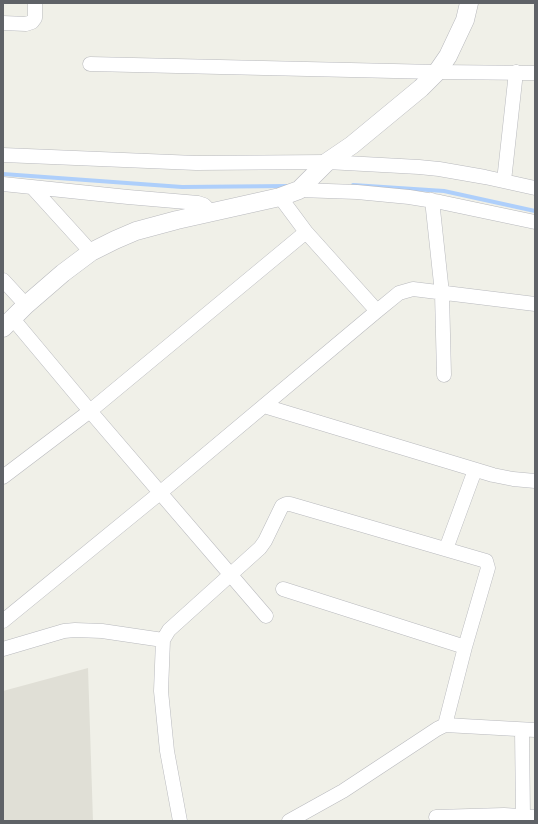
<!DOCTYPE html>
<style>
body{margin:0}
#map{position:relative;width:538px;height:824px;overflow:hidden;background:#f0f0e8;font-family:"Golos Text",sans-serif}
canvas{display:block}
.frame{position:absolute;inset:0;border:4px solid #5f6267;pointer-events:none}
</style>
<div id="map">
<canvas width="538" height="824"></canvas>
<div class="frame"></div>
</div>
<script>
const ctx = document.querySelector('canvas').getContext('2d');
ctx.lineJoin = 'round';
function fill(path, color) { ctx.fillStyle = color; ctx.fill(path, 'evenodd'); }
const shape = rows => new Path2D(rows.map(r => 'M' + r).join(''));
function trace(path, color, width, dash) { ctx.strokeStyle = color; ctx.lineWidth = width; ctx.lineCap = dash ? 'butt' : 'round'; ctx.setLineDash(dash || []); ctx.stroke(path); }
fill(shape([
 [88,668,93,821,3,821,3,691]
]), '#e0dfd6');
trace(shape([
 [3,174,182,187,288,186],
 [353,185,444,191,535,211]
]), '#aecffb', 4);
const minor = shape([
 [3,23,26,24,32,22,35,18,35,3],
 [90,64,437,72,535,73],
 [3,155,196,163,327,162,419,167,439,169,485,177,535,188],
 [504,181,516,72],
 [3,184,128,197,198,203,204,205,211,212],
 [32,187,91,252],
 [299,190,357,192,409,197,440,202,535,222],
 [280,197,306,232,377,311],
 [432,200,442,293,444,375],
 [3,280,26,305],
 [13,319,90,411,266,616],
 [264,406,493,475,513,479,535,481],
 [3,477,90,411,306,232],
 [446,549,475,470],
 [283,589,465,647],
 [3,621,161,492,377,311,399,293,413,289,535,304],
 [3,649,64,631,75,630,102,631,163,640],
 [522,730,523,816],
 [436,817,504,815,535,817],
 [180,821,167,751,161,691,163,640,169,630,260,548,265,541,282,506,286,504,290,504,486,561,488,568,465,647,445,725],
 [289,821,343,791,437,729,445,725,535,730]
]);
const tertiary = shape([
 [3,328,26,305,63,273,91,252,115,240,136,231,177,220,280,197,299,190,327,162,352,145,421,88,437,72,448,56,465,20,469,3]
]);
trace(minor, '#b8b9bd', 15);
trace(tertiary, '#b8b9bd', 19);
trace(minor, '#fff', 14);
trace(tertiary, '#fff', 18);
</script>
